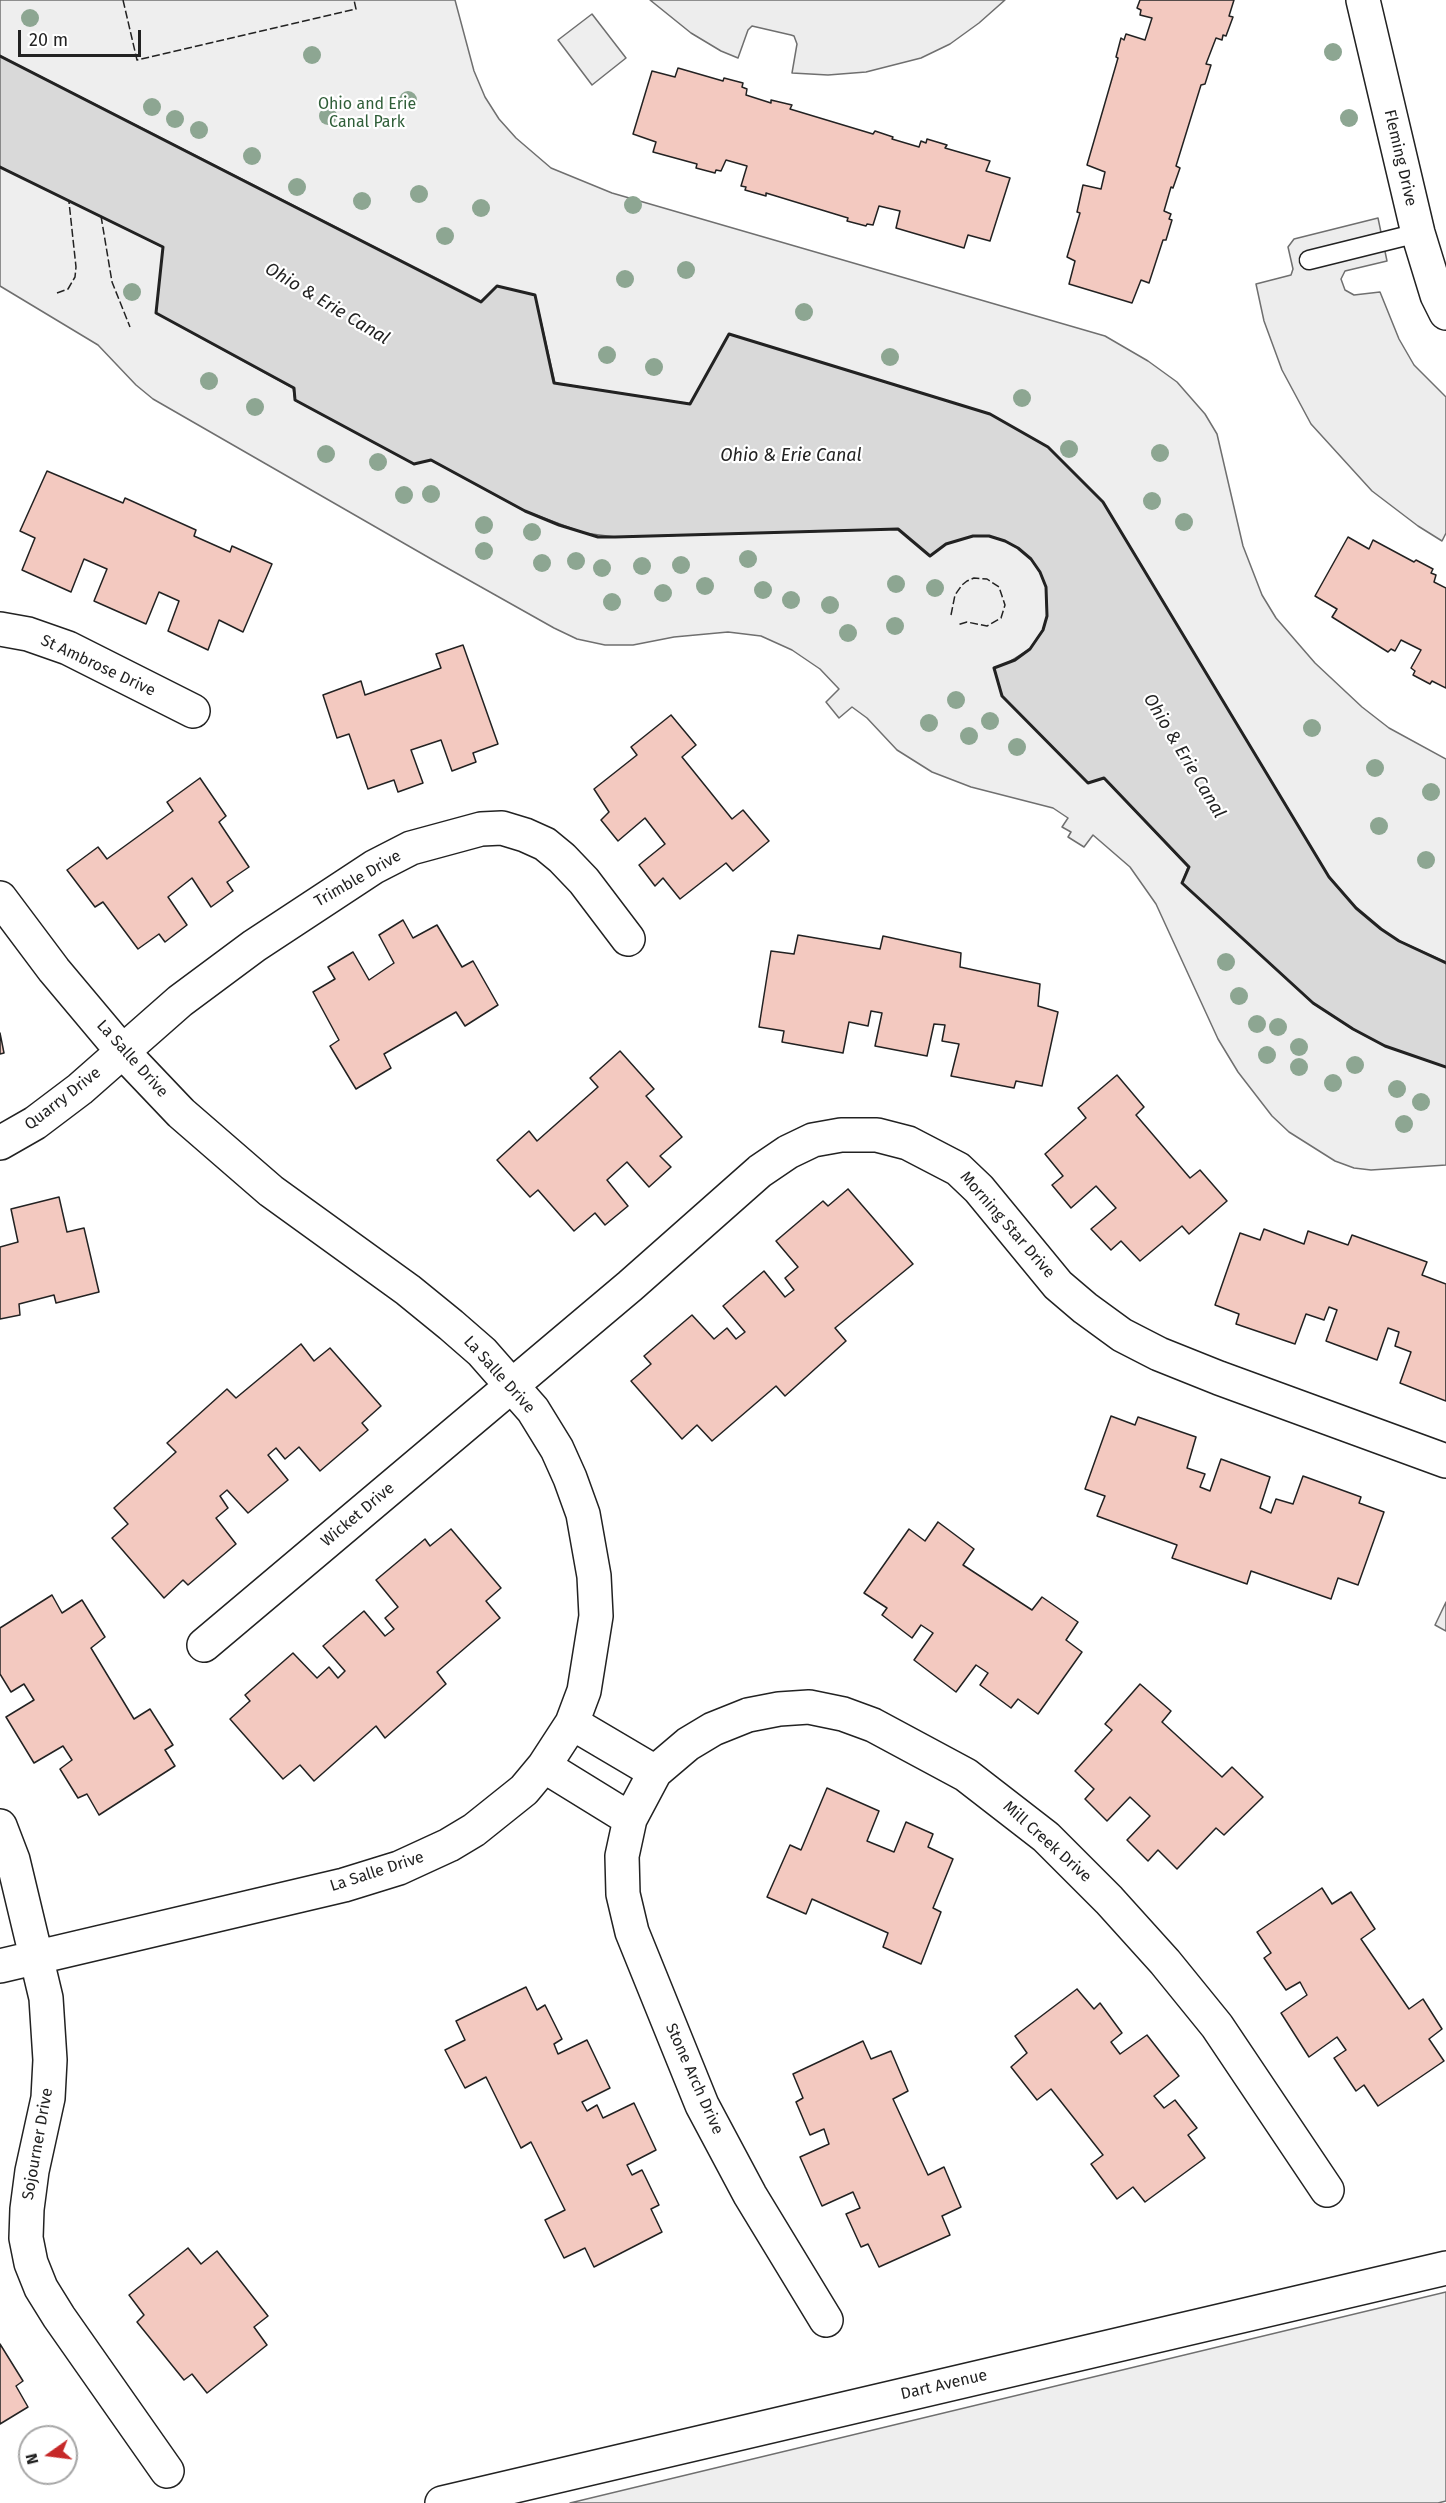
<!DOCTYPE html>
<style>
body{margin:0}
#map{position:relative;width:1446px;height:2503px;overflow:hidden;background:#fff;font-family:"Fira Sans",sans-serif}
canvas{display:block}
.north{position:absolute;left:18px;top:2425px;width:60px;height:60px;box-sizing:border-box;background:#fff;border:2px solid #a7a7a7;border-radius:50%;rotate:256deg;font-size:16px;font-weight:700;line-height:24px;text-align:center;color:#222}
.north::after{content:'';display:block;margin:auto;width:21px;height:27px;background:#c62828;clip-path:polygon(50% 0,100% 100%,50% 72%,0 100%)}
.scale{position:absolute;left:18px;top:30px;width:123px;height:27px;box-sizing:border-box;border:3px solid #222;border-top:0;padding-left:8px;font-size:18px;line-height:21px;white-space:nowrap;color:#222;-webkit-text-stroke:4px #fff;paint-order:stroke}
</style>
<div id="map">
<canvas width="1446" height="2503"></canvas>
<div class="north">N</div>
<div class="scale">20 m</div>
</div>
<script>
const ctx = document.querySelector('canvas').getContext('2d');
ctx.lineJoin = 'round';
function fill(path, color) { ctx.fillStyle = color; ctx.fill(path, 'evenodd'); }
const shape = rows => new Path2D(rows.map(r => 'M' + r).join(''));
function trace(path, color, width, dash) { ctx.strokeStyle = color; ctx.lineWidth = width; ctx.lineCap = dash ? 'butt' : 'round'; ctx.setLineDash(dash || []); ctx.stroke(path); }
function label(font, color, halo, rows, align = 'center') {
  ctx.font = font + ' "Fira Sans",sans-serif'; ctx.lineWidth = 4.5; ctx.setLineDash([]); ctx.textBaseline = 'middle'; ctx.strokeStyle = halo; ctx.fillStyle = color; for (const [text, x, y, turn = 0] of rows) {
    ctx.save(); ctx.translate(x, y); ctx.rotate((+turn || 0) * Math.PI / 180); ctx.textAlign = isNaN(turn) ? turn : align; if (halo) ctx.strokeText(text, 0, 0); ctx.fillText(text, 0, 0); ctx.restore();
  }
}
const green = shape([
 [0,0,455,0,474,71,485,97,499,119,516,138,551,168,612,193,1105,336,1148,361,1177,382,1205,414,1217,434,1243,546,1262,595,1276,618,1315,663,1362,707,1389,728,1446,759,1446,963,1399,941,1381,929,1356,908,1329,877,1103,502,1048,447,690,404,554,383,534,295,481,302,0,56,0,0],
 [592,14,626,58,592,85,558,40,592,14],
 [0,167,163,247,294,388,295,400,414,464,431,460,525,511,559,525,598,537,615,537,898,529,930,556,946,544,973,536,989,536,1005,541,1018,548,1031,559,1040,572,1046,587,1047,616,1043,630,1030,649,1006,664,1088,783,1104,778,1189,867,1182,883,1313,1003,1353,1029,1385,1046,1446,1067,1446,1165,1371,1170,1354,1168,1335,1161,1289,1132,1272,1116,1238,1072,1218,1039,1156,904,1130,867,1093,835,1084,847,1068,837,1071,832,1062,827,1068,818,1053,808,971,787,932,772,897,750,867,718,852,707,839,718,826,702,839,689,820,669,792,650,761,636,728,632,674,637,633,645,605,645,577,639,554,628,433,560,153,399,136,385,98,345,0,286,0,167],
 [1446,2292,1446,2501,1438,2503,570,2503,1446,2292]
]);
fill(green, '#eee');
trace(green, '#6f6f6f', 1.5);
const parking = shape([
 [650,0,1005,0,979,23,950,44,921,58,866,72,828,75,792,73,797,44,794,36,791,35,752,26,748,30,738,58,721,51,691,33,650,0],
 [1378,218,1387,261,1345,271,1341,279,1345,290,1354,295,1380,292,1399,339,1414,365,1446,397,1446,533,1442,541,1418,526,1372,491,1311,424,1282,370,1264,321,1256,284,1291,275,1293,269,1288,247,1294,239,1378,218],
 [1446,1602,1446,1631,1435,1625,1446,1602]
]);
fill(parking, '#ededed');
trace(parking, '#6f6f6f', 1.5);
const water = shape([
 [0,56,481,301,497,286,535,295,555,383,690,404,729,334,990,414,1048,447,1103,502,1329,877,1356,908,1381,929,1399,941,1446,962,1446,1067,1385,1046,1353,1029,1313,1003,1182,883,1188,867,1104,778,1088,783,1002,696,994,668,1015,660,1030,649,1043,630,1047,616,1046,587,1040,572,1031,559,1018,548,1005,541,989,536,973,536,946,544,930,556,898,529,615,537,584,533,525,511,431,460,414,464,295,400,293,388,156,313,163,247,0,167,0,56]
]);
fill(water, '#d9d9d9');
trace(water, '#6f6f6f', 1.5);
const building = shape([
 [1140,0,1234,0,1229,16,1233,17,1226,36,1223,35,1222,40,1216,38,1206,64,1211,65,1205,84,1201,85,1176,166,1180,168,1173,188,1171,187,1164,211,1171,214,1169,219,1172,220,1166,240,1163,240,1149,283,1141,280,1132,303,1069,284,1075,261,1067,257,1080,213,1077,212,1083,185,1101,189,1105,172,1087,165,1118,58,1116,57,1121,38,1124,40,1126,34,1145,40,1152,18,1140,15,1141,10,1137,8,1140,0],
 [678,68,723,81,724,78,743,83,742,87,747,89,746,95,771,103,771,100,792,105,790,109,873,134,875,131,893,137,892,139,919,147,921,141,926,143,927,139,947,145,945,148,990,161,986,171,1010,178,990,241,968,235,964,248,896,228,900,211,879,206,873,225,867,224,866,226,847,221,848,218,766,193,766,196,745,190,746,187,741,186,747,166,726,160,721,171,716,170,715,173,696,168,697,164,653,152,656,142,633,134,652,71,675,77,678,68],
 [47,471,123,503,125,498,196,530,194,536,230,552,232,546,272,564,243,632,219,620,208,650,168,631,179,601,159,592,146,624,94,601,107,569,84,559,71,592,22,570,35,538,20,531,47,471],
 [1348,537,1369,549,1373,540,1414,562,1416,560,1433,569,1431,573,1436,575,1434,582,1446,588,1446,688,1432,681,1430,684,1413,675,1415,671,1411,668,1421,650,1401,640,1395,651,1391,649,1388,652,1332,617,1337,609,1315,596,1348,537],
 [463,645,498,744,473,753,476,762,452,771,441,740,411,750,423,783,398,792,394,780,368,789,349,734,337,738,323,695,361,681,365,695,441,668,436,654,463,645],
 [671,715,696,745,682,757,732,819,743,810,769,841,733,871,726,863,680,899,663,878,655,886,639,865,665,844,645,818,618,841,601,820,609,812,594,789,637,755,631,747,671,715],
 [200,778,226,816,219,822,249,867,227,882,233,891,211,907,192,878,168,897,187,925,165,942,159,934,138,949,103,902,95,907,67,870,98,847,107,859,173,811,167,802,200,778],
 [403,920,413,938,437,925,462,967,473,961,498,1005,465,1026,456,1012,384,1054,391,1068,356,1089,330,1046,339,1040,313,992,335,979,328,967,353,952,369,980,394,963,379,935,403,920],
 [798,935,880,949,883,936,961,953,960,967,1040,984,1038,1006,1058,1012,1042,1086,1016,1081,1014,1088,951,1076,959,1044,942,1041,945,1025,934,1024,927,1056,875,1046,882,1013,871,1011,868,1026,849,1022,843,1053,782,1042,784,1031,759,1027,771,951,794,954,798,935],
 [0,1033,4,1053,0,1054,0,1033],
 [620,1051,654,1089,646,1096,682,1137,660,1156,671,1167,649,1187,627,1162,607,1180,628,1206,605,1225,595,1213,574,1231,538,1190,530,1197,497,1160,529,1131,537,1141,598,1087,590,1078,620,1051],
 [1117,1075,1144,1107,1136,1115,1190,1178,1200,1170,1227,1201,1189,1234,1182,1226,1140,1261,1121,1241,1111,1250,1091,1229,1116,1208,1096,1186,1071,1208,1052,1185,1063,1176,1045,1154,1086,1118,1078,1108,1117,1075],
 [848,1189,913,1264,835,1328,846,1341,785,1396,776,1386,712,1441,697,1425,682,1439,631,1381,651,1364,644,1356,692,1315,714,1339,727,1328,736,1339,745,1332,723,1306,764,1271,785,1297,794,1290,785,1278,798,1267,776,1241,823,1201,828,1206,848,1189],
 [59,1197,67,1232,84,1228,99,1292,56,1303,54,1295,19,1304,20,1315,0,1319,0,1247,18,1242,11,1209,59,1197],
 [1264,1229,1304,1244,1308,1231,1348,1245,1352,1235,1427,1262,1422,1275,1446,1284,1446,1401,1400,1383,1411,1352,1395,1346,1399,1332,1388,1328,1377,1360,1326,1341,1337,1310,1329,1307,1324,1320,1306,1314,1295,1344,1236,1324,1239,1314,1215,1305,1240,1233,1260,1240,1264,1229],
 [301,1344,314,1361,330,1348,381,1406,362,1423,368,1430,320,1471,299,1447,285,1459,276,1448,268,1455,288,1480,248,1513,227,1490,220,1496,228,1508,216,1518,236,1544,188,1585,183,1580,164,1598,112,1538,128,1524,114,1508,176,1452,167,1443,227,1389,236,1398,301,1344],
 [1111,1416,1135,1425,1138,1417,1196,1437,1187,1468,1205,1474,1200,1487,1210,1491,1221,1459,1270,1477,1260,1508,1271,1513,1276,1499,1293,1504,1303,1476,1361,1497,1359,1503,1384,1512,1358,1585,1338,1578,1331,1599,1251,1571,1247,1584,1172,1558,1177,1545,1097,1516,1105,1496,1085,1489,1111,1416],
 [938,1522,974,1549,963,1565,1032,1610,1042,1597,1078,1622,1066,1640,1082,1652,1038,1714,1018,1699,1011,1708,980,1685,988,1673,976,1665,956,1692,914,1660,933,1633,921,1625,912,1638,882,1615,887,1608,864,1593,909,1529,925,1541,938,1522],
 [451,1529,501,1588,486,1601,500,1618,437,1672,446,1684,385,1738,376,1726,314,1781,300,1765,283,1779,230,1719,250,1701,245,1695,293,1653,317,1678,329,1667,338,1678,345,1671,323,1646,364,1611,385,1636,394,1629,385,1618,398,1607,376,1580,425,1539,430,1546,451,1529],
 [52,1595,62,1613,82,1600,105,1637,91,1648,134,1719,150,1709,173,1745,165,1750,175,1766,99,1815,87,1794,78,1798,60,1769,72,1760,63,1746,34,1763,6,1717,34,1700,24,1684,11,1692,0,1674,0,1628,52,1595],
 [1140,1684,1171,1711,1162,1722,1222,1777,1232,1767,1263,1797,1224,1835,1216,1828,1177,1869,1158,1850,1148,1861,1127,1840,1150,1816,1130,1797,1107,1821,1085,1799,1094,1789,1075,1771,1112,1730,1105,1724,1140,1684],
 [827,1788,879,1811,867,1841,894,1852,906,1822,933,1834,928,1847,953,1859,933,1908,941,1912,921,1964,883,1947,888,1933,812,1899,806,1914,767,1897,790,1845,801,1850,827,1788],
 [1322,1888,1332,1904,1351,1892,1375,1929,1361,1939,1409,2009,1423,1999,1442,2029,1429,2039,1444,2061,1378,2106,1364,2085,1356,2091,1334,2058,1346,2050,1337,2037,1309,2057,1281,2013,1307,1995,1300,1982,1286,1990,1264,1958,1271,1953,1257,1932,1322,1888],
 [526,1987,537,2010,545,2005,562,2039,554,2044,558,2054,587,2040,610,2088,582,2102,587,2111,597,2105,603,2118,634,2103,656,2150,627,2165,632,2175,642,2170,659,2205,651,2209,662,2232,594,2267,585,2248,564,2258,545,2220,565,2210,531,2142,521,2148,486,2077,465,2088,445,2050,465,2040,456,2021,526,1987],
 [1077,1989,1094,2009,1100,2003,1122,2033,1111,2042,1120,2054,1147,2035,1179,2076,1154,2096,1164,2108,1175,2100,1197,2128,1188,2135,1205,2158,1145,2202,1133,2187,1117,2199,1091,2164,1103,2155,1051,2089,1037,2100,1011,2067,1027,2053,1015,2036,1077,1989],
 [863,2041,871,2059,891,2051,908,2091,893,2099,928,2175,944,2167,961,2207,942,2216,950,2235,879,2267,868,2244,861,2247,846,2214,860,2208,853,2192,822,2206,800,2157,829,2144,824,2129,810,2135,796,2102,803,2098,793,2074,863,2041],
 [188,2248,201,2264,217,2251,268,2316,254,2327,267,2345,207,2393,192,2374,184,2380,137,2322,144,2315,129,2295,188,2248],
 [0,2344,23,2381,16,2386,28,2407,0,2424,0,2344]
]);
fill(building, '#f3c9c0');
trace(building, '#222', 1.5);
const service = shape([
 [1309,260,1418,233]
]);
const minor = shape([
 [1363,0,1418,233,1437,295,1446,313],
 [0,629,28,634,68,648,193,711],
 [0,898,54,970,122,1051,181,1113,271,1191,408,1290,451,1325,482,1352,533,1410,557,1449,570,1478,583,1514,594,1576,596,1616,584,1691,572,1723,544,1766,524,1790,474,1830,449,1845,399,1868,344,1885,0,1966],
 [0,1143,35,1123,80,1089,180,1001,254,946,374,867,411,848,481,829,502,828,525,835,545,844,562,858,584,881,628,939],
 [204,1645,630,1286,760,1171,788,1152,813,1140,841,1135,877,1135,908,1143,958,1169,979,1189,1058,1285,1085,1308,1122,1335,1159,1354,1219,1378,1446,1461],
 [572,1723,655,1772],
 [544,1766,630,1819],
 [0,1826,13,1860,46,1998,50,2060,48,2098,32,2171,27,2209,26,2238,31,2263,41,2288,59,2317,167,2471],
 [826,2320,750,2195,702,2105,632,1932,623,1894,622,1856,630,1819,655,1772,688,1744,713,1729,748,1715,779,1709,809,1707,843,1714,873,1725,966,1775,1046,1837,1109,1900,1165,1962,1217,2026,1327,2190]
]);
const secondary = shape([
 [442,2503,1446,2268]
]);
trace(service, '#222', 21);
trace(minor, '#222', 36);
trace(secondary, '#222', 36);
trace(service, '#fff', 18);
trace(minor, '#fff', 33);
trace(secondary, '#fff', 33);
trace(shape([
 [123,0,137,60,356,9,354,0],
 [101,216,112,282,130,327],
 [57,293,68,289,75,277,76,267,69,202],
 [951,615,955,595,962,585,967,581,974,578,987,579,999,587,1005,605,1001,618,987,626,967,622,957,625]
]), '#222', 1.5, [8, 3]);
trace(shape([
 [0,56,481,302,497,286,535,295,554,383,690,404,729,334,990,414,1048,447,1103,502,1329,877,1356,908,1381,929,1399,941,1446,963],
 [0,167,163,247,156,313,294,388,295,400,414,464,431,460,525,511,559,525,598,537,615,537,898,529,930,556,946,544,973,536,989,536,1005,541,1018,548,1031,559,1040,572,1046,587,1047,616,1043,630,1030,649,1015,660,994,668,1002,696,1088,783,1104,778,1189,867,1182,883,1313,1003,1353,1029,1385,1046,1446,1067]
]), '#222', 3);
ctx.fillStyle = '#8da692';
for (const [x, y] of [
 [30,18],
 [1333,52],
 [312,55],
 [408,100],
 [152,107],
 [328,116],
 [1349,118],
 [175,119],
 [199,130],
 [252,156],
 [297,187],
 [419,194],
 [362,201],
 [633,205],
 [481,208],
 [445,236],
 [686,270],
 [625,279],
 [132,292],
 [804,312],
 [607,355],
 [890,357],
 [654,367],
 [209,381],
 [1022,398],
 [255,407],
 [1069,449],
 [1160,453],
 [326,454],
 [378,462],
 [431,494],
 [404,495],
 [1152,501],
 [1184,522],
 [484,525],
 [532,532],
 [484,551],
 [748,559],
 [576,561],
 [542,563],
 [681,565],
 [642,566],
 [602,568],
 [896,584],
 [705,586],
 [935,588],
 [763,590],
 [663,593],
 [791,600],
 [612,602],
 [830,605],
 [895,626],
 [848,633],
 [956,700],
 [990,721],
 [929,723],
 [1312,728],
 [969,736],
 [1017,747],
 [1375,768],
 [1431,792],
 [1379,826],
 [1426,860],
 [1226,962],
 [1239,996],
 [1257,1024],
 [1278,1027],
 [1299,1047],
 [1267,1055],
 [1355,1065],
 [1299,1067],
 [1333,1083],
 [1397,1089],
 [1421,1102],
 [1404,1124]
]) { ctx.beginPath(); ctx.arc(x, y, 9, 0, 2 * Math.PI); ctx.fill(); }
label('16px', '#2f5e38', '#fff', [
 ["Ohio and Erie",367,105],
 ["Canal Park",367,123]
]);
label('16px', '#222', '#fff', [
 ["Fleming Drive",1400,158,77],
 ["St Ambrose Drive",98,666,25],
 ["Trimble Drive",358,879,-30],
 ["La Salle Drive",132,1059,48],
 ["Quarry Drive",63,1099,-38],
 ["Morning Star Drive",1007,1225,49],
 ["La Salle Drive",499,1375,48],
 ["Wicket Drive",358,1515,-40],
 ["Mill Creek Drive",1047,1842,42],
 ["La Salle Drive",377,1872,-18],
 ["Stone Arch Drive",694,2079,66],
 ["Sojourner Drive",38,2144,-80],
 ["Dart Avenue",944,2385,-13]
]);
label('italic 18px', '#222', '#fff', [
 ["Ohio & Erie Canal",327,304,31],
 ["Ohio & Erie Canal",791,456],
 ["Ohio & Erie Canal",1184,756,59]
]);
</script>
